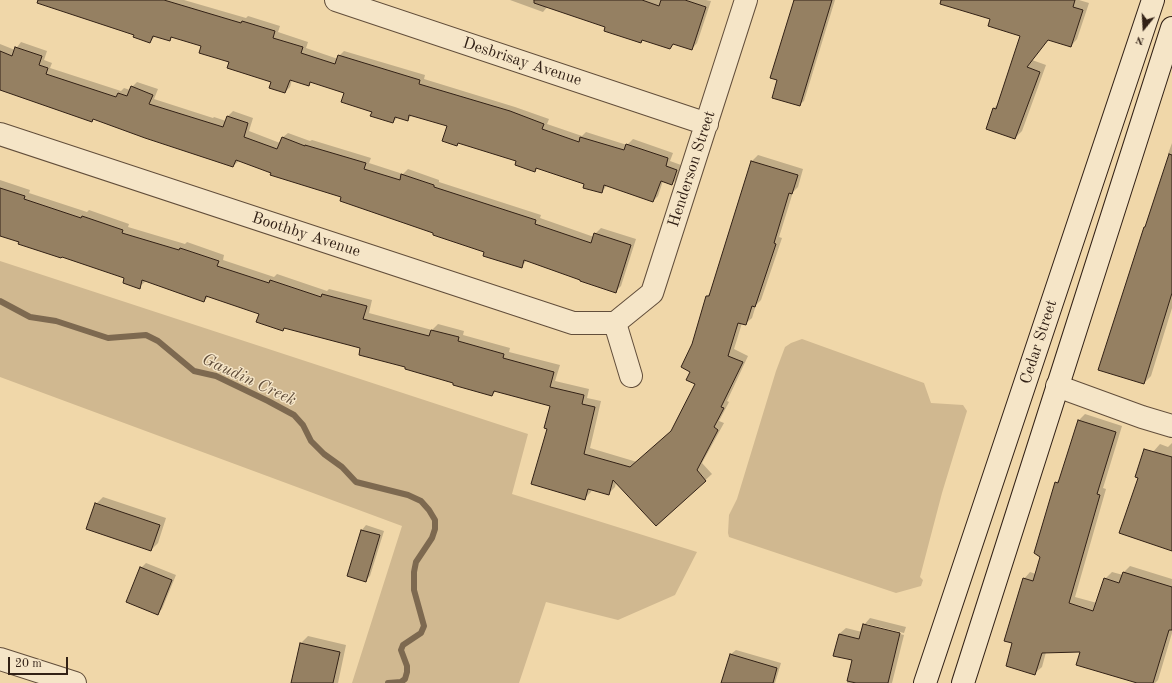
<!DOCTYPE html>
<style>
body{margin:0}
#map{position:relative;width:1172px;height:683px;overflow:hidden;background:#f0d7a9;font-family:"Old Standard TT",serif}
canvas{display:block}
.north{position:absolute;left:1124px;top:8px;width:40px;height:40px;-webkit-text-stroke:3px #f5e5c7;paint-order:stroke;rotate:198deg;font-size:11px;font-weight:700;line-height:16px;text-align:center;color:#322116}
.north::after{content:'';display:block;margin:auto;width:14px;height:18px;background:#322116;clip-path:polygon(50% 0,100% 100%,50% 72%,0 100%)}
.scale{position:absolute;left:8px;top:657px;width:60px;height:18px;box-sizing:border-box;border:2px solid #322116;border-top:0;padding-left:5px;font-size:12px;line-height:14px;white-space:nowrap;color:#322116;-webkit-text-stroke:3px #f5e5c7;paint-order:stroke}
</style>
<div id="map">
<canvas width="1172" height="683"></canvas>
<div class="north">N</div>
<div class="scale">20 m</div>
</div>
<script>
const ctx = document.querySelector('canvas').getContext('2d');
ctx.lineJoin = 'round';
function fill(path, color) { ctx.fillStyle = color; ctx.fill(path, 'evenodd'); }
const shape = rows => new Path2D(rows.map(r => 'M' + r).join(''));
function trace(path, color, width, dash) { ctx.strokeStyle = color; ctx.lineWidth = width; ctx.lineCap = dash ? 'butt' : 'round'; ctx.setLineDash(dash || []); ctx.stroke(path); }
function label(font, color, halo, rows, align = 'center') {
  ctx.font = font + ' "Old Standard TT",serif'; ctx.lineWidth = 3; ctx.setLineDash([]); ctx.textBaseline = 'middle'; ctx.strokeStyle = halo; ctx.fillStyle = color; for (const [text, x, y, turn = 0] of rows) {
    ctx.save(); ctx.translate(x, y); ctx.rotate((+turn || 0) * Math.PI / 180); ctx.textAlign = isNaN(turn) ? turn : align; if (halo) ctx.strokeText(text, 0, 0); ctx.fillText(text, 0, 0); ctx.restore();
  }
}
fill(shape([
 [0,261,528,434,512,494,697,552,675,595,618,620,546,602,519,683,352,683,402,526,0,377],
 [802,339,924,383,931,403,963,405,967,411,942,493,920,577,923,580,921,586,896,593,729,537,728,533,729,515,737,499,776,371,785,347,791,343]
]), '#d0b890');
fill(shape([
 [62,0,184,0,246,18,248,16,280,26,278,32,308,42,306,48,338,59,339,56,344,51,425,75,424,79,515,107,549,119,547,124,582,136,586,132,627,145,633,139,673,153,670,161,681,165,677,179,672,184,663,181,658,196,653,201,607,185,602,192,585,183,538,168,535,171,517,161,459,142,457,145,448,126,412,115,407,120,398,117,393,122,373,111,345,92,312,81,308,85,292,80,290,87,285,92,273,81,230,61,203,45,173,36,170,40,156,35,150,42],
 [510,0,706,0,711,1,697,43,692,49,674,43,643,39,641,42,607,27,548,6,543,12],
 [795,0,835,0,804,101,799,105,779,79],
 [972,0,1079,0,1089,3,1077,39,1071,46,1049,39,1032,60,1046,65,1022,131,1015,138,994,108,999,103,1021,36,991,18],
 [21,42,47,51,44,60,52,63,50,68,121,91,124,88,130,90,132,87,137,82,158,89,154,99,213,118,214,117,226,121,228,116,233,111,253,118,249,131,280,143,282,138,288,133,310,141,312,140,371,158,369,163,403,174,408,169,439,180,439,182,541,215,540,218,594,237,595,234,601,228,636,239,621,286,616,291,527,260,521,267,486,252,343,196,239,161,233,166,95,118,92,121,0,89,0,44,15,50],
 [1172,143,1172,308,1151,376,1144,383,1147,225,1170,155,1168,154],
 [758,155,803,169,798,187,793,192,779,237,782,238,761,300,756,305,752,318,745,324,742,323,734,349,748,356,727,401,729,402,719,421,724,423,702,463,712,474,656,525,616,482,615,487,608,494,592,489,591,492,585,498,549,428,551,405,496,391,492,395,407,367,362,348,285,328,283,330,260,314,209,296,204,301,146,281,139,287,126,277,0,235,0,180,30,190,29,193,87,212,89,210,129,224,128,227,185,244,187,242,224,255,223,260,274,277,277,274,327,291,329,289,372,300,369,313,432,330,438,324,464,331,463,335,510,348,509,352,560,365,555,381,589,389,587,398,601,401,590,448,637,462,673,430,697,384,692,371,693,345,707,296,711,292,752,161],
 [1085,414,1122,426,1103,488,1106,489,1075,597,1097,603,1105,579,1112,572,1123,575,1124,572,1130,566,1172,579,1172,633,1158,680,1155,683,1140,683,1081,651,1046,652,1042,667,1035,673,1014,643,1024,579,1030,572,1036,574,1041,556,1056,483,1061,477,1078,421],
 [1172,443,1172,550,1153,452,1160,444,1168,447],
 [103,497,166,518,158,543,151,550,96,504],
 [366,525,384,531,370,576,365,581,362,530],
 [146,563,176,575,162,609,157,613,141,568],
 [870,618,906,627,904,633,867,624,867,626,904,635,892,683,847,683,853,660,839,634,846,628,862,632,864,625],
 [308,636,346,645,338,683,292,683,301,643],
 [736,650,781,663,775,683,728,683,731,654]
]), '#0003');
trace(shape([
 [0,301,30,317,56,321,108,338,146,335,158,341,194,371,216,376,268,401,294,415,303,425,311,441,324,454,342,467,356,482,408,495,421,501,429,510,435,520,435,529,432,538,416,562,414,572,414,590,424,626,421,633,403,645,401,650,407,666,407,672,405,679,401,682,388,683]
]), '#7d6950', 6);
const building = shape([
 [38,0,164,0,241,23,242,21,275,31,273,38,303,47,301,53,335,64,338,55,420,80,419,84,510,111,544,124,542,129,579,142,580,137,624,150,626,144,668,158,666,166,677,170,672,185,661,181,653,202,604,185,602,193,583,188,584,184,536,168,535,172,515,165,516,161,458,143,457,146,442,141,447,126,409,115,408,121,395,117,393,123,370,116,372,112,341,102,344,93,310,82,309,86,290,80,285,93,269,88,271,82,227,68,229,62,199,53,201,46,171,37,170,41,153,36,150,43,133,37,134,35,37,3,38,0],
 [534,0,642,0,659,6,661,0,685,0,706,7,692,50,673,44,670,49,642,40,641,43,604,31,605,27,534,3,534,0],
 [794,0,832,0,800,106,772,98,777,80,770,78,794,0],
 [941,0,1075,0,1073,7,1083,10,1071,47,1048,40,1027,67,1040,72,1015,139,986,129,993,108,996,109,1020,36,988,26,990,19,940,4,941,0],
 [15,47,42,56,39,65,48,68,46,74,116,97,118,93,127,96,131,86,153,95,149,104,223,127,227,116,248,123,244,137,277,149,282,137,305,146,305,145,366,163,364,169,400,180,401,174,434,185,434,187,536,220,535,224,591,243,594,233,631,245,616,293,580,281,580,280,524,260,522,268,483,256,484,252,433,235,433,233,340,201,341,197,270,175,271,173,236,160,233,167,145,138,93,119,92,122,0,90,0,51,12,56,15,47],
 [1169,154,1172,155,1172,293,1144,384,1098,370,1144,227,1145,227,1169,154],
 [751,161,798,175,792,194,789,193,774,243,776,244,755,307,752,306,746,325,738,323,728,356,743,362,721,407,724,408,714,427,718,430,697,470,706,481,656,526,613,480,609,495,588,489,585,500,531,484,547,429,544,428,550,406,494,391,492,396,453,385,453,383,405,369,405,367,359,355,360,348,284,328,283,331,256,322,259,314,206,296,204,302,142,280,140,289,123,283,124,278,62,257,61,258,18,244,19,242,0,236,0,188,25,196,24,199,81,218,82,216,123,230,122,233,179,250,180,248,219,261,217,266,269,283,270,280,321,297,322,294,367,306,363,319,429,336,431,330,459,337,458,341,504,354,503,358,554,372,550,387,584,395,582,404,595,407,584,454,630,467,671,431,695,384,686,380,690,372,681,367,692,344,706,296,709,296,751,161],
 [1078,420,1116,432,1097,494,1100,495,1069,603,1093,611,1104,578,1119,583,1123,572,1172,587,1172,630,1169,630,1153,683,1137,683,1076,665,1080,652,1042,653,1035,675,1006,666,1012,643,1004,641,1023,578,1033,581,1040,557,1034,553,1055,482,1058,483,1078,420],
 [1144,449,1172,457,1172,551,1119,533,1138,478,1135,477,1144,449],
 [95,503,160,525,151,551,86,529,95,503],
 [361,530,380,535,366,582,347,576,361,530],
 [140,567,172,580,158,615,126,602,140,567],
 [863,624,900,633,888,683,856,683,847,681,852,660,833,656,839,634,859,639,863,624],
 [300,643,340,652,333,683,291,683,300,643],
 [730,654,777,668,773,683,721,683,730,654]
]);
fill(building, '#958062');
trace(building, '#322116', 1);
const minor = shape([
 [336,0,707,124],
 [0,134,573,323,615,323],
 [615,323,652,293,746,0],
 [615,323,631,376],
 [1057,386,1142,417,1172,426],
 [0,659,75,683]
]);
const secondary = shape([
 [925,683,1153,0],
 [963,683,1172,28]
]);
trace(minor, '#624e3b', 24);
trace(secondary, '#322116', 24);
trace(minor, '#f5e5c7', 22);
trace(secondary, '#f5e5c7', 22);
label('16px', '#322116', '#f5e5c7', [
 ["Desbrisay Avenue",522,62,18],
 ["Henderson Street",692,169,-72],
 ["Boothby Avenue",306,235,18],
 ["Cedar Street",1039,342,-72]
]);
label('italic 17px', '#5e4b38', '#f5e5c7', [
 ["Gaudin Creek",249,380,25]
]);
</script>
